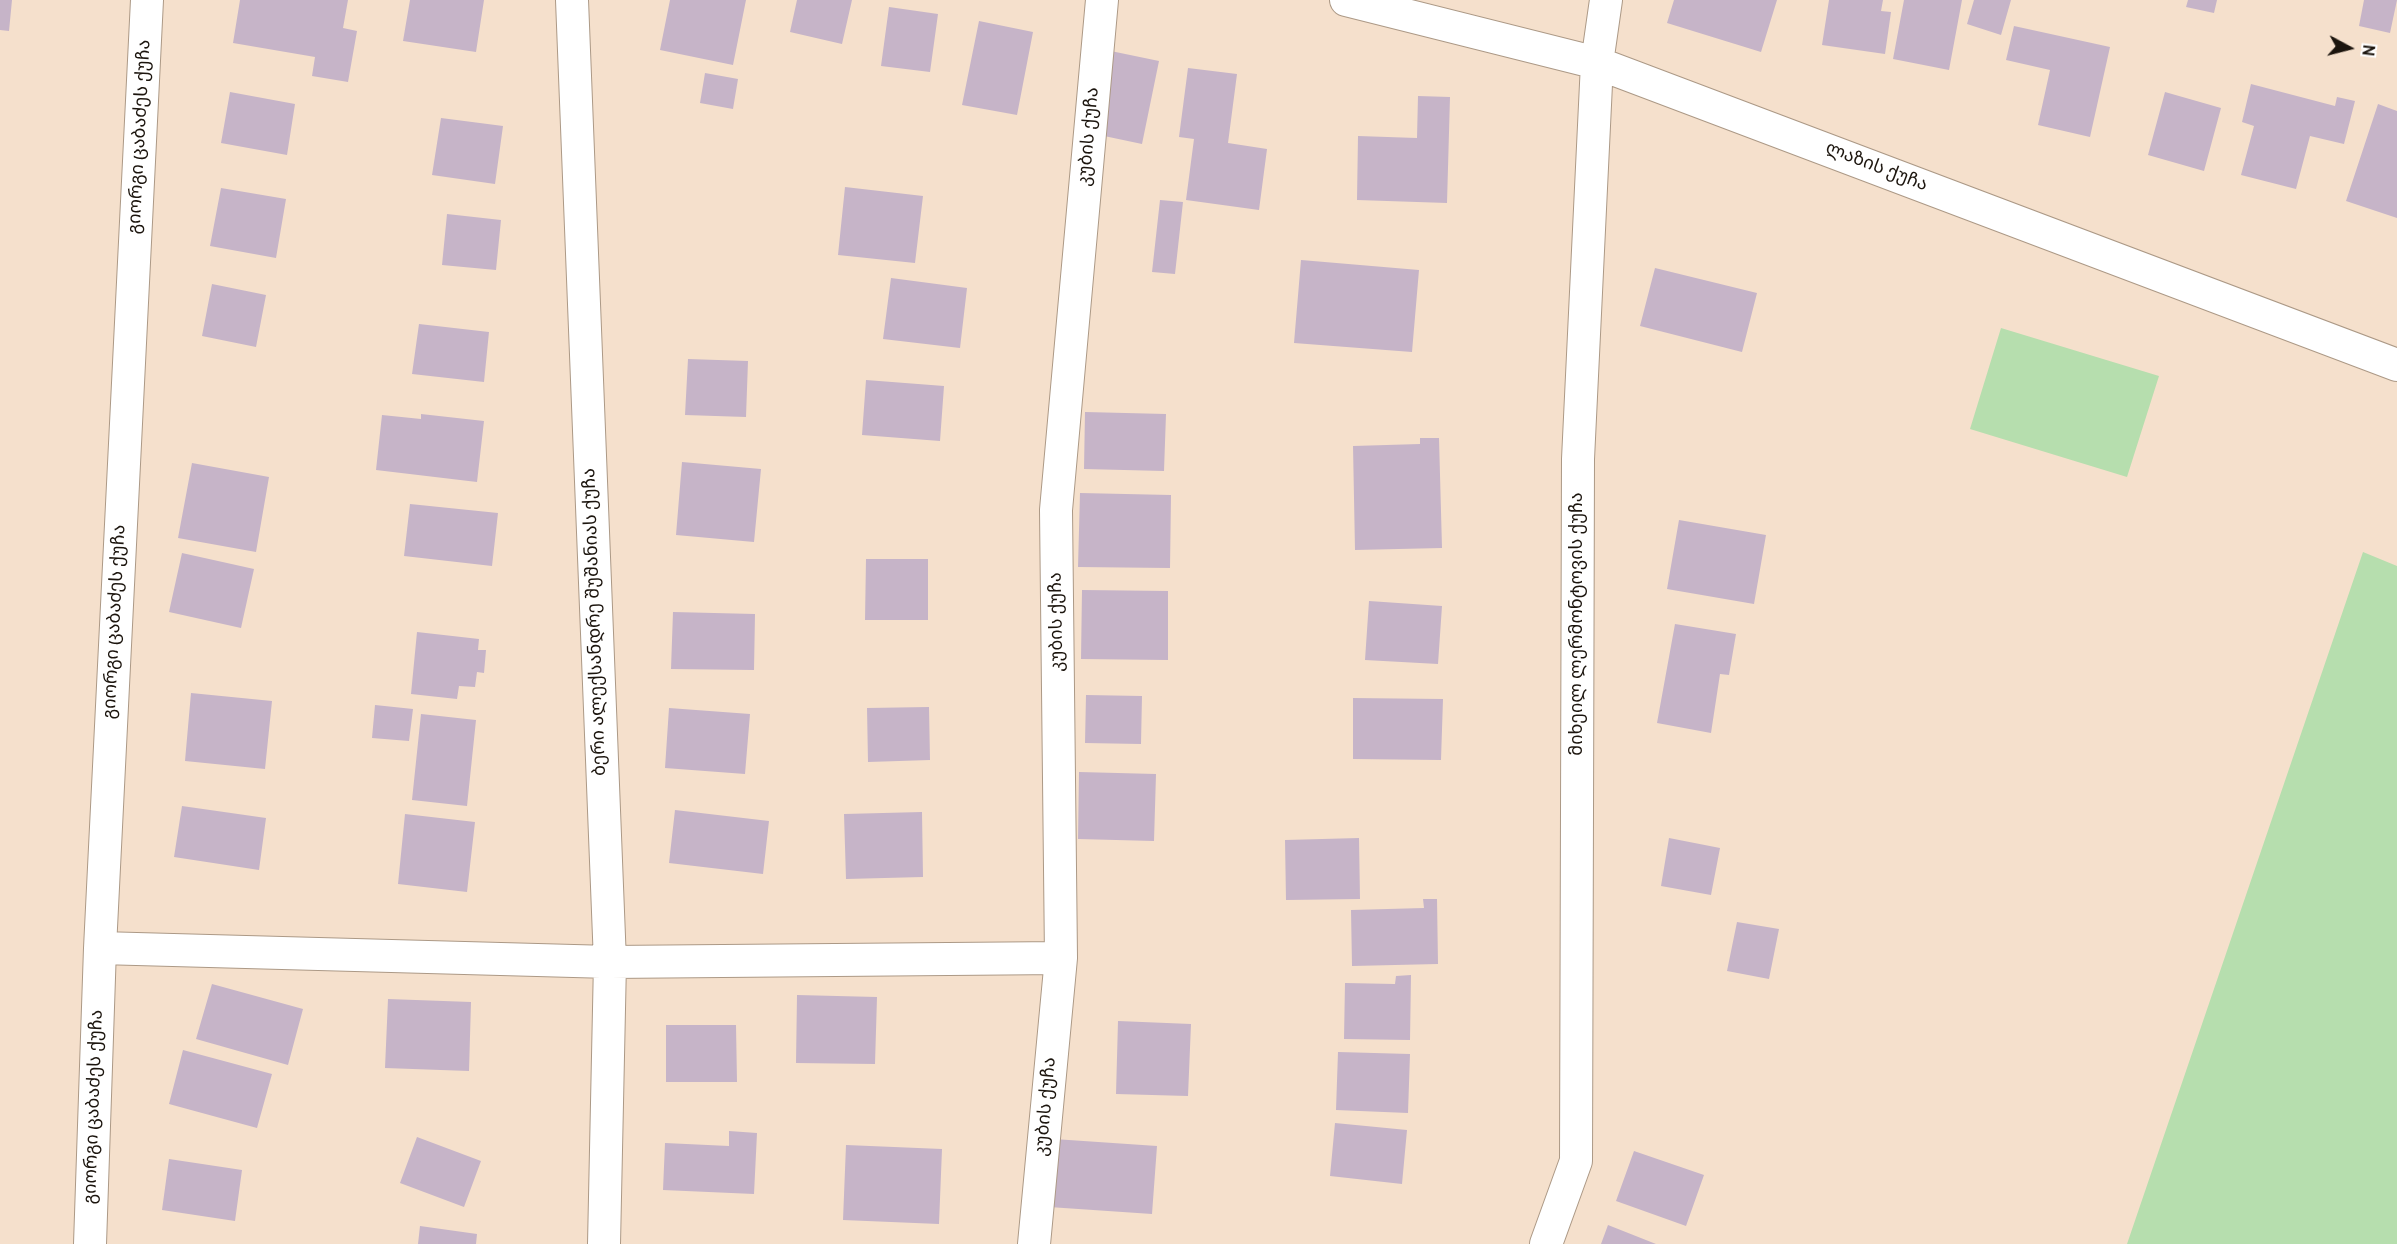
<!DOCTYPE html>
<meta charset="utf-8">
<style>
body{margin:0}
#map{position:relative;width:2397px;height:1244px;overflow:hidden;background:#f5e0cc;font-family:Overpass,sans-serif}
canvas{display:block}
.north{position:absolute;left:2319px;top:18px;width:60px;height:60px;-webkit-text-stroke:4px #fff;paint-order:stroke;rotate:97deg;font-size:16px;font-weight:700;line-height:24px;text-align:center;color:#1c150e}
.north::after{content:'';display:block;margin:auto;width:21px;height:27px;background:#1c150e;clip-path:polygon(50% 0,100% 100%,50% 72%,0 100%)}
</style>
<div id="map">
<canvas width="2397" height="1244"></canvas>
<div class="north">N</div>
</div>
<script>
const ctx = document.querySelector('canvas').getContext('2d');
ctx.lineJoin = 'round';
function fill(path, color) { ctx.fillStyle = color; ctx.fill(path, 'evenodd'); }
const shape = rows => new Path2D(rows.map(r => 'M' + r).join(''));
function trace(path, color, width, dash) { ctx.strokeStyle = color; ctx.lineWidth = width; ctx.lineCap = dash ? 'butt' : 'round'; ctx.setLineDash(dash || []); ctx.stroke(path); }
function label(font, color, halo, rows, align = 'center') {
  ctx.font = font + ' Overpass,"Noto Sans Georgian",sans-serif'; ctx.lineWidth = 6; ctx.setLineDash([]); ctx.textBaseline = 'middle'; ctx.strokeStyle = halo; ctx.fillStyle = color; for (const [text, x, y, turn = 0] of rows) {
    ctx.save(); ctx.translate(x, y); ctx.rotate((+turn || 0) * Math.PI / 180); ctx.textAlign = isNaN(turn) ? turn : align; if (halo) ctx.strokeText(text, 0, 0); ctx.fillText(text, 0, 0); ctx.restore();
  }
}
fill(shape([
 [2001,328,2159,376,2127,477,1970,429],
 [2363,552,2397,566,2397,1244,2127,1244]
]), '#b6deae');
fill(shape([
 [0,0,12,0,9,31,0,30],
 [240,0,348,0,343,28,357,31,348,82,312,76,315,57,233,43],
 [410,0,484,0,476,52,403,41],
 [670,0,746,0,733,65,660,50],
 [797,0,852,0,842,44,790,32],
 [1674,0,1777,0,1761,52,1667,23],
 [1829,0,1883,0,1881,11,1891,12,1885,54,1822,45],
 [1904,0,1962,0,1949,70,1893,59],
 [1974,0,2011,0,2001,35,1967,24],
 [2188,0,2217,0,2214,13,2186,7],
 [2364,0,2397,0,2390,33,2359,26],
 [889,7,938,14,930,72,881,66],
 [979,21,1033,32,1017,115,962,105],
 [2014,26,2110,47,2090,137,2038,125,2050,70,2006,60],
 [1106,50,1159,61,1142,144,1090,133],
 [1188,68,1237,74,1228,143,1267,149,1259,210,1186,200,1194,139,1179,137],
 [705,73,738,79,733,109,700,103],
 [2251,84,2335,106,2337,97,2355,101,2344,144,2310,136,2296,189,2241,175,2254,126,2242,122],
 [230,92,295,104,287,155,221,143],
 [2165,92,2221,108,2204,171,2148,155],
 [1418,96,1450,97,1447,203,1357,200,1358,136,1417,138],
 [2378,104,2397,111,2397,218,2346,201],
 [441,118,503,126,495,184,432,175],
 [845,187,923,196,915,263,838,255],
 [221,188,286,199,276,258,210,246],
 [1160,200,1183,202,1175,274,1152,272],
 [447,214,501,220,496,270,442,265],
 [1301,260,1419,270,1412,352,1294,343],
 [1655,268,1757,293,1742,352,1640,326],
 [891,278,967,288,960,348,883,339],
 [212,284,266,295,256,347,202,336],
 [419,324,489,332,484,382,412,374],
 [688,359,748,361,746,417,685,415],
 [866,380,944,386,940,441,862,435],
 [1085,412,1166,414,1164,471,1084,469],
 [421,414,484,421,477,482,376,470,382,415,421,419],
 [1420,438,1439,438,1442,548,1355,550,1353,446,1420,444],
 [682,462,761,469,754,542,676,535],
 [192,463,269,477,256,552,178,538],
 [1080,493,1171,495,1170,568,1078,567],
 [410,504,498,513,492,566,404,556],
 [1679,520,1766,535,1754,604,1667,589],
 [182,553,254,569,241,628,169,612],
 [866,559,928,559,928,620,865,620],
 [1082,590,1168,591,1168,660,1081,659],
 [1369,601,1442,606,1438,664,1365,660],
 [673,612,755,614,754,670,671,669],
 [1675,624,1736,634,1729,675,1720,674,1711,733,1657,723],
 [417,632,479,639,478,650,486,650,484,673,477,672,475,687,459,686,457,699,411,694],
 [191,693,272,701,265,769,185,761],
 [1086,695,1142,696,1141,744,1085,743],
 [1353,698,1443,699,1441,760,1353,759],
 [375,705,413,709,409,741,372,738],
 [929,707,930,760,868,762,867,708],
 [669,708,750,714,745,774,665,768],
 [421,714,476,720,467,806,412,800],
 [1079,772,1156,774,1154,841,1078,839],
 [182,806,266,818,259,870,174,857],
 [675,810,769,821,763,874,669,863],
 [922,812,923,877,846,879,844,814],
 [405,814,475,822,467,892,398,884],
 [1359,838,1360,899,1286,900,1285,840],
 [1669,838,1720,848,1711,895,1661,886],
 [1423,899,1437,899,1438,964,1352,966,1351,910,1424,908],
 [1737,922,1779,929,1769,979,1727,971],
 [1411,975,1410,1040,1344,1039,1345,983,1395,984,1396,976],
 [212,984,303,1009,288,1065,196,1039],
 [797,995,877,997,875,1064,796,1063],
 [388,999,471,1002,469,1071,385,1068],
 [1118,1021,1191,1024,1188,1096,1116,1094],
 [666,1025,736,1025,737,1082,666,1082],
 [183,1050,272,1074,257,1128,169,1104],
 [1338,1052,1410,1054,1408,1113,1336,1110],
 [1335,1123,1407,1130,1402,1184,1330,1176],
 [729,1131,757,1133,754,1194,663,1190,665,1143,729,1146],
 [417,1137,481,1161,464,1207,400,1183],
 [1054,1139,1157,1146,1152,1214,1049,1207],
 [846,1145,942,1149,939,1224,843,1220],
 [1634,1151,1704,1175,1686,1226,1616,1201],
 [169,1159,242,1170,235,1221,162,1210],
 [1608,1225,1656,1244,1601,1244],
 [420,1226,477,1234,476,1244,418,1244]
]), '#c6b4c8');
const street = shape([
 [572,0,610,962,604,1244],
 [1346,0,1597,63,2397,365],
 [100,948,610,962,1061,958],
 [90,1244,100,948,147,0],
 [1034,1244,1061,958,1056,510,1102,0],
 [1546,1244,1576,1161,1578,459,1597,63,1606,0]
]);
trace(street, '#ac9986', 34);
trace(street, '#fff', 32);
label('18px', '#1c150e', '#fff', [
 ["გიორგი ცაბაძეს ქუჩა",141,137,-87],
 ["კუბის ქუჩა",1090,137,-85],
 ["ლაზის ქუჩა",1876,168,21],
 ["გიორგი ცაბაძეს ქუჩა",116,622,-87],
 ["ბერი ალექსანდრე შუშანიას ქუჩა",596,622,-92],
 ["კუბის ქუჩა",1058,622,-91],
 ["მიხეილ ლერმონტოვის ქუჩა",1578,624,-90],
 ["გიორგი ცაბაძეს ქუჩა",95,1107,-88],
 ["კუბის ქუჩა",1047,1107,-85]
]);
</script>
